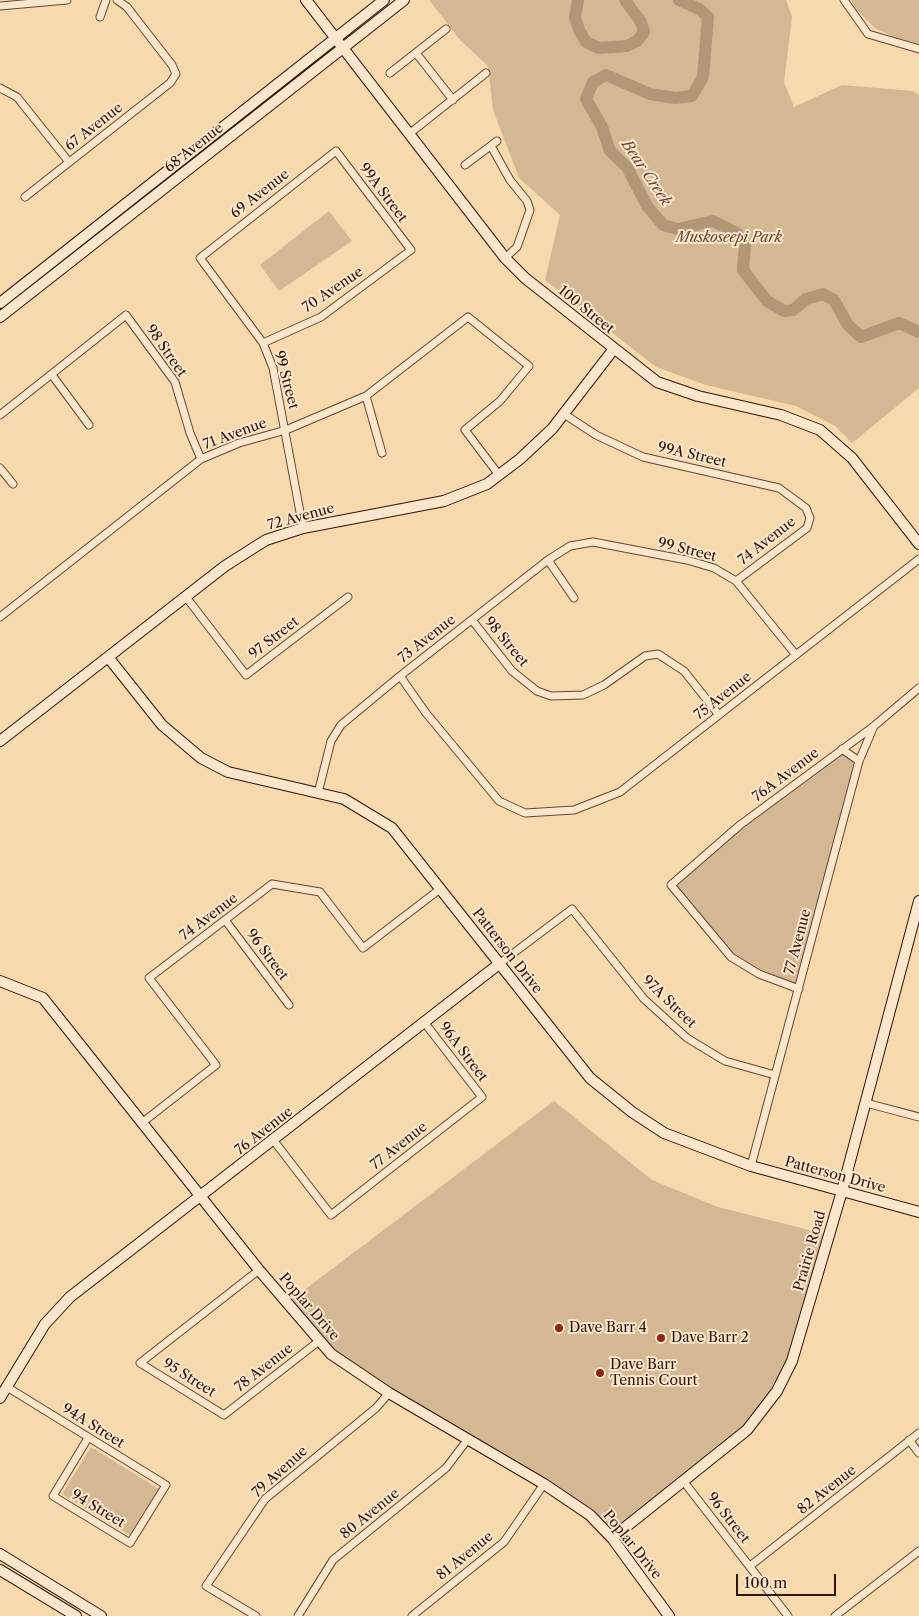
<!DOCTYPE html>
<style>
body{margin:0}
#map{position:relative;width:919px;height:1616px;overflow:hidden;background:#f7d9ae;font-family:"Libre Caslon Text",serif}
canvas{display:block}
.scale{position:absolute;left:736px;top:1574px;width:100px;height:22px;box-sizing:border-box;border:2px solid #2c170d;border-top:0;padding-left:6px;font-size:15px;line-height:18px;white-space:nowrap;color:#2c170d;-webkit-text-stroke:4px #fae6ca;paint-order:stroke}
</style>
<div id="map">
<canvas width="919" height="1616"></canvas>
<div class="scale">100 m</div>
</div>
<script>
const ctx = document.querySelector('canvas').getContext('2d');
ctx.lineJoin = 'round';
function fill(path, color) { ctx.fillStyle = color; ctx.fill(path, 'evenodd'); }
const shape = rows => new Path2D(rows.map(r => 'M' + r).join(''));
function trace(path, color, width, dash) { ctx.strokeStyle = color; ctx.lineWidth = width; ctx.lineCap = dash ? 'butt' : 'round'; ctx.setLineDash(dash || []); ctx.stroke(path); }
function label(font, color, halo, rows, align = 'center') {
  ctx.font = font + ' "Libre Caslon Text",serif'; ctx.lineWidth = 4; ctx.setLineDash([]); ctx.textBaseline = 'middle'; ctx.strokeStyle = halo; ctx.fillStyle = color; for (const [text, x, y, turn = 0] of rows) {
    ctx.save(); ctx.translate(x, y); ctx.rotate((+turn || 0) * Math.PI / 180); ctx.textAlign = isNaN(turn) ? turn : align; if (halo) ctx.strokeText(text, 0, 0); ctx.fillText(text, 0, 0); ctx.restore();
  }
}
fill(shape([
 [429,0,786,0,792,17,784,82,794,107,842,85,913,91,919,95,919,388,852,443,835,426,796,406,706,385,656,367,545,280,560,215,519,178,493,110,488,66,460,40],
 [851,0,919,0,919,44,896,38,875,28,856,9],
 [329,211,352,241,279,291,260,265],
 [842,749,859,761,799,989,759,974,731,957,671,885],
 [554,1101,652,1180,718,1207,829,1235,792,1363,730,1449,683,1486,606,1542,584,1519,468,1439,331,1354,287,1303],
 [91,1447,159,1489,130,1535,62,1494]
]), '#d4b893');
trace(shape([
 [578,0,575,17,579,30,586,42,599,48,627,46,637,41,644,32,641,22,625,0],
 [679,0,699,9,708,17,703,77,692,96,675,98,650,94,606,75,593,82,586,99,602,127,610,151,627,167,647,206,663,225,678,229,713,221,737,233,745,244,743,270,767,301,784,311,793,310,806,299,823,294,834,300,848,325,861,337,899,323,919,332]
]), '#b29777', 12);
const street = shape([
 [844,0,868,34,919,49],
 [0,6,67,0],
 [100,17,106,0],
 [416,53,453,100],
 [390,73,446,29],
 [0,88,17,97,69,162],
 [409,134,486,73],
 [491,146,510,180,527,201,530,210,517,247,505,258],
 [465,165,497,141],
 [25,197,170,83,176,74,172,65,127,7,117,0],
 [263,343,321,317,411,250,336,151,200,258,263,343,273,368,303,528],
 [52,375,89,425],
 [366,396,382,453],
 [564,414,596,435,643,457,779,488,806,508,810,518,807,528,736,581],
 [0,415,126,315,175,382,190,433,201,459],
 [0,468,13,484],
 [548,560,574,598],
 [186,597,246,675,348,597],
 [0,617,201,459,239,443,286,430,366,396,468,317,529,366,500,401,465,430,499,475],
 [472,620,512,671,537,691,551,696,583,695,604,685,645,656,658,654,684,671,719,715],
 [400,676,426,713,499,801,525,813,574,810,620,792,919,559],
 [842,749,859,761],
 [318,793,331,741,341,725,400,676,548,560,570,546,593,542,687,560,714,568,736,581,796,655],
 [225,920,289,1005],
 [499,964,572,909,644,999,687,1038,725,1061,775,1075],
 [799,989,759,974,731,957,671,885,740,825,874,726,919,688],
 [866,1103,919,1117],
 [143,1122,216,1065,149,978,272,884,320,892,363,948,440,889],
 [274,1141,331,1215,482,1097,424,1022],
 [751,1166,859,761,874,726],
 [259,1270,140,1363,224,1415,319,1341],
 [7,1387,166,1485,130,1543,53,1496,88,1438],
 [909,1440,919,1453],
 [684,1482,788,1616],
 [750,1566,919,1433],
 [256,1616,206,1586,265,1499,376,1408,389,1393],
 [298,1616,333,1560,446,1468,468,1439],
 [412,1616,504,1542,544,1484],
 [835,1616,919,1551]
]);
const secondary = shape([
 [306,0,505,258,525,278,657,382,698,396,781,415,820,430,852,458,919,544],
 [0,303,384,0],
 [0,317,404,0],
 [108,657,162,725,201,758,228,772,344,799,392,828,590,1078,632,1112,664,1133,751,1166,919,1212],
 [0,741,225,566,266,540,303,528,444,501,487,484,520,459,552,429,613,350],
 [0,981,43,998,259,1270,331,1354,389,1393,544,1484,590,1515,612,1538,669,1616],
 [0,1398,45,1324,70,1297,499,964],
 [612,1538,747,1430,777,1391,792,1361,842,1191,919,901],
 [0,1554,101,1616],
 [0,1570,76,1616]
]);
trace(street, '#5f4835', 9);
trace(secondary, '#2c170d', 12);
trace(street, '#fae6ca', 7);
trace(secondary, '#fae6ca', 10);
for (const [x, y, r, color] of [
 [559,1328,5,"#8f2418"],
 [661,1338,5,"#8f2418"],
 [600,1373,5,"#8f2418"]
]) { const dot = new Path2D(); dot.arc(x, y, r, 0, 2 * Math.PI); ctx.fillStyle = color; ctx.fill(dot); trace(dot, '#fae6ca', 2); }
label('14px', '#2c170d', '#fae6ca', [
 ["67 Avenue",94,127,-38],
 ["68 Avenue",194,148,-38],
 ["99A Street",383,193,53],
 ["69 Avenue",260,194,-38],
 ["70 Avenue",333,290,-34],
 ["100 Street",586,310,39],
 ["98 Street",166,351,55],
 ["99 Street",286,380,75],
 ["71 Avenue",235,434,-20],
 ["99A Street",692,455,13],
 ["72 Avenue",301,517,-15],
 ["74 Avenue",767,541,-38],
 ["99 Street",687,550,14],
 ["97 Street",274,638,-38],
 ["73 Avenue",427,639,-38],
 ["98 Street",506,642,50],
 ["75 Avenue",723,696,-38],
 ["76A Avenue",786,775,-37],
 ["74 Avenue",209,917,-37],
 ["77 Avenue",798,942,-75],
 ["Patterson Drive",507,951,52],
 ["96 Street",267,955,53],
 ["97A Street",669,1002,44],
 ["96A Street",463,1052,53],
 ["76 Avenue",264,1131,-38],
 ["77 Avenue",399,1146,-38],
 ["Patterson Drive",835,1175,15],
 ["Prairie Road",810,1251,-74],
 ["Poplar Drive",309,1307,49],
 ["78 Avenue",264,1368,-38],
 ["95 Street",189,1378,32],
 ["94A Street",93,1426,32],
 ["79 Avenue",280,1472,-42],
 ["82 Avenue",827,1490,-38],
 ["94 Street",98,1509,31],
 ["80 Avenue",370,1514,-39],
 ["96 Street",728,1518,52],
 ["Poplar Drive",632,1545,51],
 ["81 Avenue",465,1556,-39]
]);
label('italic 14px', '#5e4735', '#fae6ca', [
 ["Muskoseepi Park",729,238]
]);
label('14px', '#2c170d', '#fae6ca', [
 ["Dave Barr 4",569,1328],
 ["Dave Barr 2",671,1338],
 ["Dave Barr",610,1365],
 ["Tennis Court",610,1381]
], 'left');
label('italic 15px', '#624a37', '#fae6ca', [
 ["Bear Creek",646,173,56]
]);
</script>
